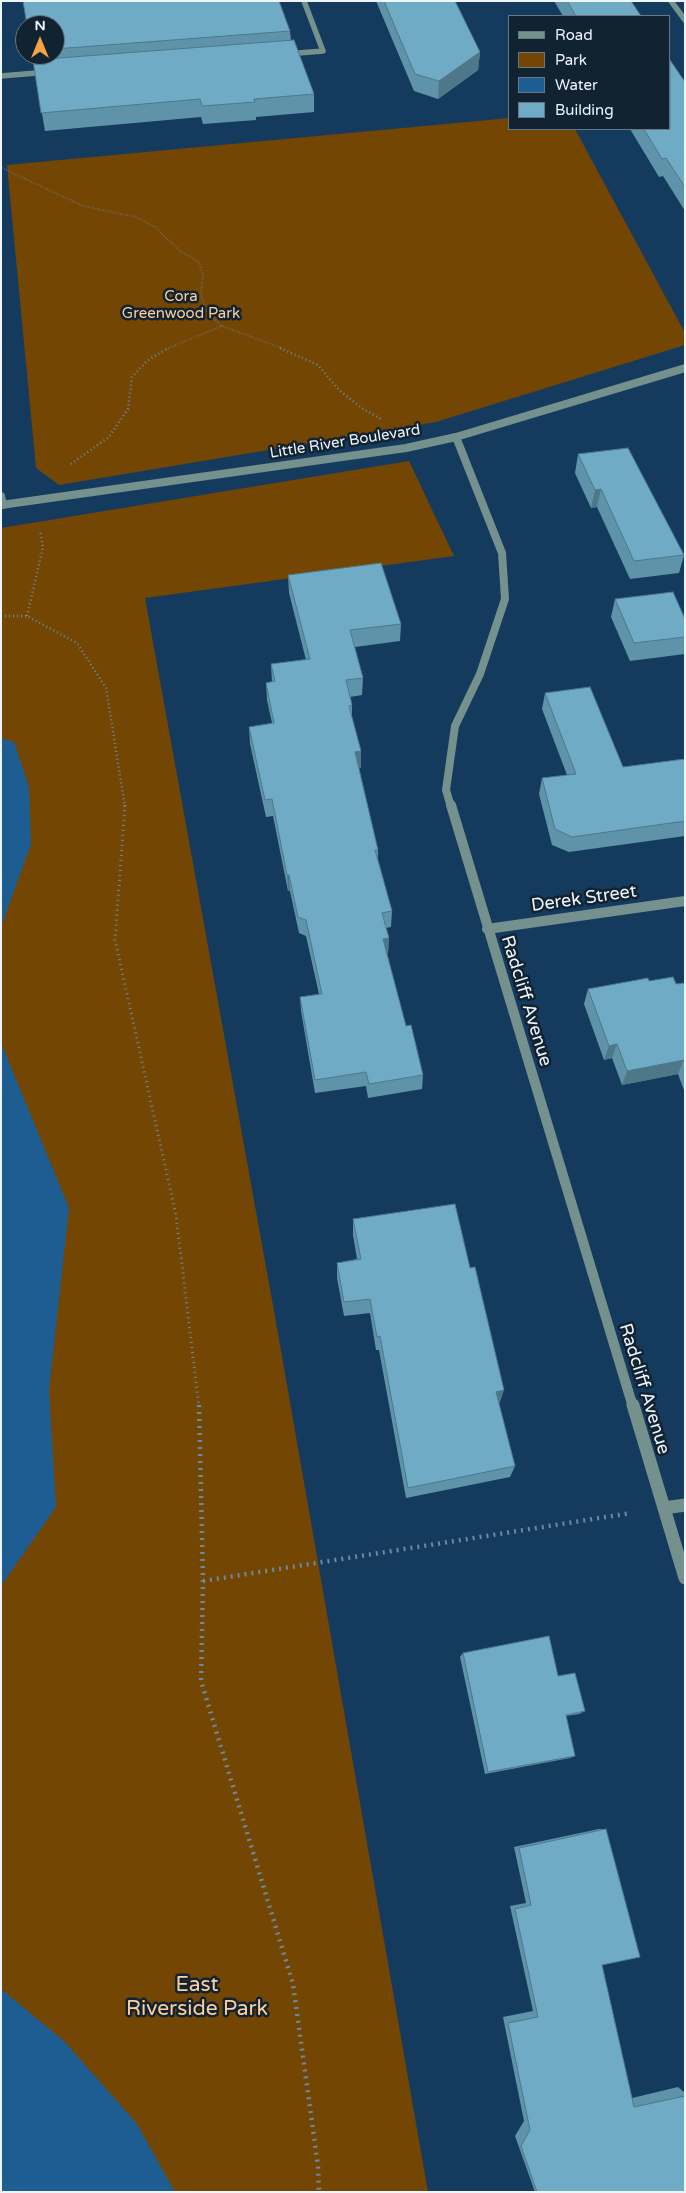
<!DOCTYPE html>
<style>
body{margin:0}
#map{position:relative;width:686px;height:2193px;overflow:hidden;background:#143b5d;font-family:"Varela Round",sans-serif}
canvas{display:block}
.frame{position:absolute;inset:0;border:2px solid #edf5fe;pointer-events:none}
.legend{position:absolute;left:508px;top:15px;width:162px;height:115px;box-sizing:border-box;background:#112231;border:1px solid #697683;margin:0;padding:6px 9px;list-style:none;font-size:15px;color:#edf5fe}
.legend li{display:flex;align-items:center;gap:10px;height:25px}
.legend b{width:25px;border:1px solid #697683}
.north{position:absolute;left:15px;top:15px;width:50px;height:50px;box-sizing:border-box;background:#112231;border:1px solid #697683;border-radius:50%;rotate:0deg;font-size:14px;font-weight:700;line-height:20px;text-align:center;color:#edf5fe}
.north::after{content:'';display:block;margin:auto;width:18px;height:22px;background:#f4a443;clip-path:polygon(50% 0,100% 100%,50% 72%,0 100%)}
</style>
<div id="map">
<canvas width="686" height="2193"></canvas>
<div class="frame"></div>
<ul class="legend">
<li><b style="height:6px;background:#74918d"></b>Road</li>
<li><b style="height:14px;background:#734603"></b>Park</li>
<li><b style="height:14px;background:#1e5d91"></b>Water</li>
<li><b style="height:14px;background:#6fabc5"></b>Building</li>
</ul>
<div class="north">N</div>
</div>
<script>
const ctx = document.querySelector('canvas').getContext('2d');
ctx.lineJoin = 'round';
function fill(path, color) { ctx.fillStyle = color; ctx.fill(path, 'evenodd'); }
const shape = rows => new Path2D(rows.map(r => 'M' + r).join(''));
function trace(path, color, width, dash) { ctx.strokeStyle = color; ctx.lineWidth = width; ctx.lineCap = dash ? 'butt' : 'round'; ctx.setLineDash(dash || []); ctx.stroke(path); }
function label(font, color, halo, rows, align = 'center') {
  ctx.font = font + ' "Varela Round",sans-serif'; ctx.lineWidth = 5; ctx.setLineDash([]); ctx.textBaseline = 'middle'; ctx.strokeStyle = halo; ctx.fillStyle = color; for (const [text, x, y, turn = 0] of rows) {
    ctx.save(); ctx.translate(x, y); ctx.rotate((+turn || 0) * Math.PI / 180); ctx.textAlign = isNaN(turn) ? turn : align; if (halo) ctx.strokeText(text, 0, 0); ctx.fillText(text, 0, 0); ctx.restore();
  }
}
fill(shape([
 [510,118,510,129,575,129,685,333,685,345,436,422,59,485,36,468,7,165],
 [409,461,454,556,145,598,276,1322,428,2192,1,2192,1,528]
]), '#734603');
fill(shape([
 [1,738,14,742,29,787,31,844,1,927],
 [1,1043,69,1208,49,1390,56,1507,1,1586],
 [1,1989,64,2041,137,2124,175,2192,1,2192]
]), '#1e5d91');
trace(shape([
 [2,168,83,206,136,217,155,227,180,251,199,262,203,275,201,294,206,311,222,326,284,349],
 [166,349,222,326]
]), '#6d889f', 2, [0.5, 2]);
trace(shape([
 [280,348,318,365,339,390,363,409,383,420],
 [71,464,109,437,128,409,132,377,147,361,168,348],
 [1,616,27,616,77,643,106,688,125,807],
 [27,616,43,547,40,530]
]), '#6d889f', 2.5, [1, 3]);
trace(shape([
 [125,805,115,940,176,1215,199,1407]
]), '#6d889f', 3, [1, 4]);
trace(shape([
 [199,1405,203,1581,201,1681,293,1984,318,2166,319,2192],
 [203,1581,631,1513]
]), '#6d889f', 4.5, [2, 5]);
trace(shape([
 [671,1,685,20],
 [286,54,323,51,304,1],
 [1,76,48,72]
]), '#74918d', 5.5);
trace(shape([
 [1,496,3,505],
 [451,807,446,790,455,726,480,674,505,599,502,553,456,437]
]), '#74918d', 8);
trace(shape([
 [451,805,633,1407],
 [487,929,685,901]
]), '#74918d', 10);
trace(shape([
 [633,1405,685,1578],
 [664,1508,685,1505]
]), '#74918d', 13);
trace(shape([
 [1,505,406,448,456,437,685,368]
]), '#74918d', 8);
fill(shape([
 [376,1,455,1,480,52,478,70,438,99,414,91],
 [554,1,631,1,641,16,563,16],
 [55,25,290,31,291,41,314,94,314,112,256,117,256,120,203,124,201,117,45,131,32,55,55,55],
 [685,82,685,211,663,176,659,177,630,129,670,129],
 [578,454,684,555,679,573,630,579,597,507,591,508,575,473],
 [288,575,401,624,400,641,355,647,363,678,362,695,350,697,352,705,352,719,361,751,361,768,359,768,378,850,378,859,392,911,391,927,386,928,389,938,388,953,387,954,406,1026,423,1075,422,1089,368,1098,366,1086,315,1093,301,1011,300,997,319,994,306,936,299,933,290,891,288,891,273,816,266,817,250,744,249,727,272,723,267,700,266,683,272,682,271,664,306,660,289,593],
 [615,599,685,619,685,654,630,661,611,617],
 [545,693,623,767,685,759,685,836,569,852,552,845,539,794,542,778,567,775,542,709],
 [649,981,676,984,685,983,685,1093,678,1074,622,1085,612,1058,604,1060,584,1004,588,989],
 [353,1219,500,1402,499,1403,515,1466,510,1477,406,1498,379,1350,376,1350,370,1313,344,1316,337,1278,337,1263,357,1259,353,1235],
 [463,1653,558,1676,585,1711,579,1714,566,1716,575,1756,570,1758,485,1774,460,1657],
 [599,1829,606,1829,602,1965,632,2098,678,2087,685,2093,685,2192,535,2192,515,2136,524,2121,503,2017,533,2011,510,1906,526,1903,514,1847]
]), '#5f93a9');
fill(shape([
 [480,52,478,70,438,99,439,81],
 [601,489,597,507,591,508,595,490],
 [361,751,361,768,355,769,355,752],
 [287,875,289,875,290,891,288,891],
 [389,938,388,953,383,954,383,939],
 [617,1044,612,1058,604,1060,609,1046],
 [684,1060,678,1074,622,1085,627,1071],
 [504,1390,500,1402,492,1404,496,1392]
]), '#4e788a');
const building = shape([
 [23,1,279,1,290,31,55,49,55,25,27,25,23,1],
 [384,1,455,1,480,52,439,81,415,74,384,1],
 [567,1,631,1,641,16,576,16,567,1],
 [294,40,314,94,254,99,255,102,202,106,200,99,41,113,33,60,294,40],
 [670,60,685,82,685,187,666,158,662,159,644,129,670,129,670,60],
 [628,448,684,555,634,561,601,489,595,490,578,454,628,448],
 [381,563,401,624,350,630,363,678,346,680,352,705,349,706,361,751,355,752,378,850,375,850,392,911,382,913,389,938,383,939,406,1026,411,1025,423,1075,369,1084,366,1072,315,1080,300,997,322,994,306,920,298,917,289,875,287,875,272,799,265,800,249,727,274,723,266,683,275,681,271,664,310,659,288,575,381,563],
 [673,592,685,619,685,637,634,643,615,599,673,592],
 [590,687,623,767,685,759,685,821,572,837,555,829,542,778,576,774,545,693,590,687],
 [673,977,676,984,685,983,685,1062,684,1060,627,1071,617,1044,609,1046,588,989,648,978,649,981,673,977],
 [455,1204,470,1268,475,1267,504,1390,496,1392,515,1466,408,1488,380,1336,377,1337,370,1299,344,1302,337,1263,361,1259,353,1219,455,1204],
 [549,1636,558,1676,575,1673,585,1711,566,1715,575,1756,488,1772,463,1653,549,1636],
 [606,1829,640,1957,602,1965,634,2107,685,2096,685,2192,537,2192,521,2146,530,2130,508,2023,538,2017,515,1909,531,1905,519,1848,606,1829]
]);
fill(building, '#6fabc5');
trace(building, '#4e788a', 1);
label('15px', '#fdcf9f', '#112231', [
 ["Cora",181,297],
 ["Greenwood Park",181,314]
]);
label('15px', '#edf5fe', '#112231', [
 ["Little River Boulevard",345,442,-9]
]);
label('18px', '#edf5fe', '#112231', [
 ["Derek Street",584,899,-8],
 ["Radcliff Avenue",526,1001,73],
 ["Radcliff Avenue",644,1389,73]
]);
label('21px', '#fdcf9f', '#112231', [
 ["East",197,1985],
 ["Riverside Park",197,2009]
]);
</script>
